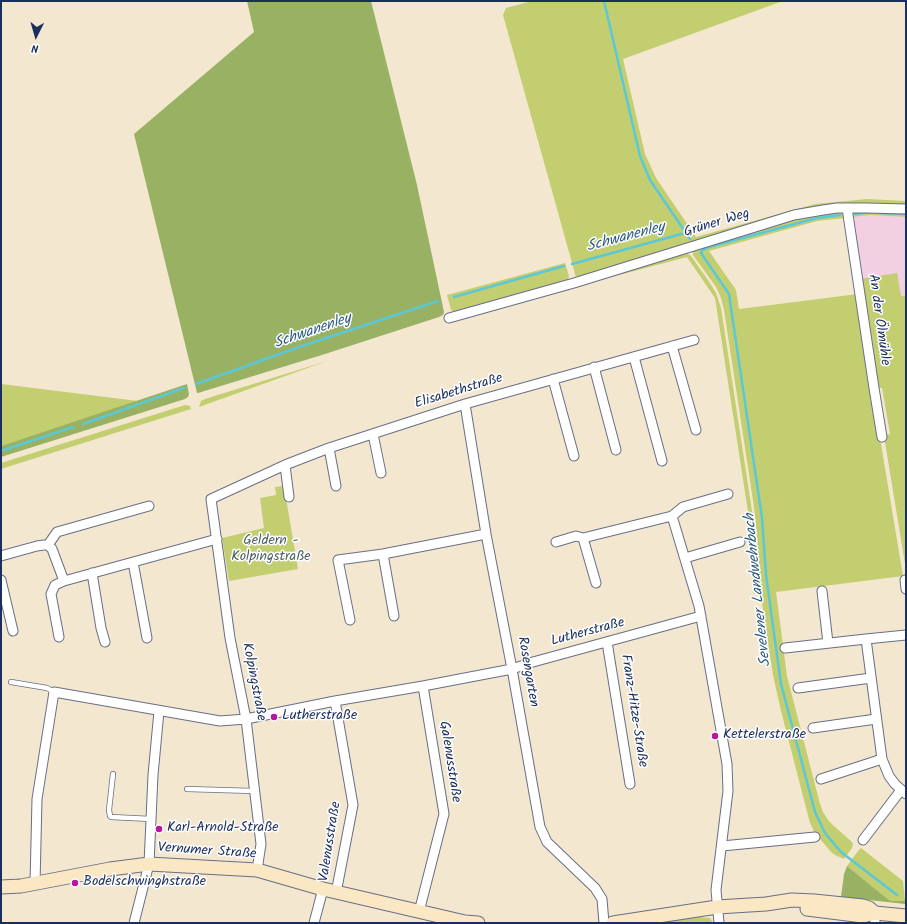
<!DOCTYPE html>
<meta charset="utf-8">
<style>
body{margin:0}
#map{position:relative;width:907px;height:924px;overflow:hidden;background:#f4e7d0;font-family:Kalam,sans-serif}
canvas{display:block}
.frame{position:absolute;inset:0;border:2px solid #1b2f5e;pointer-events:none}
.north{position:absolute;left:16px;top:16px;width:40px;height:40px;-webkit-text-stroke:3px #fff;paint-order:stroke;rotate:185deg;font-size:11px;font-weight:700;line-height:16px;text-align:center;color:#1b2f5e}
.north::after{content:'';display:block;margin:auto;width:14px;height:18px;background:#1b2f5e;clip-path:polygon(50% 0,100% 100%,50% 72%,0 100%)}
</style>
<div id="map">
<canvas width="907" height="924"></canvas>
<div class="frame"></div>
<div class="north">N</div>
</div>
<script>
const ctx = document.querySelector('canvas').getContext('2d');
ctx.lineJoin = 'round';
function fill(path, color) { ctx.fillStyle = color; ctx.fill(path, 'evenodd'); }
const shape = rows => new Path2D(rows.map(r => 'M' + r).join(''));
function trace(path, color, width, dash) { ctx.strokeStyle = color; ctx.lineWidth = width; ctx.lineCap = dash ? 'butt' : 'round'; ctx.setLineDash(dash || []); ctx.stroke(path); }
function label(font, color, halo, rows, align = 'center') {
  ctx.font = font + ' Kalam,sans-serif'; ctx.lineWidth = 3; ctx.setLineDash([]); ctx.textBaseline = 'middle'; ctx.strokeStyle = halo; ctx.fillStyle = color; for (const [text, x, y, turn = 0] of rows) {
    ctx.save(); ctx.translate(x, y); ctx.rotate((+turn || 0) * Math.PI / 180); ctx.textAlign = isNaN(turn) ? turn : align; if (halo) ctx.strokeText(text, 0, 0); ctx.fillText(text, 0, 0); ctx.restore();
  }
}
fill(shape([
 [870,215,906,217,906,296,902,296,861,279,852,217]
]), '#f2cfe1');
fill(shape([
 [532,1,783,1,623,59,645,154,656,178,696,237,815,204,867,199,906,201,906,206,849,204,579,278,577,277,575,275,574,270,503,15,506,8],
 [842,212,844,214,846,218,817,221,709,251,736,290,739,309,858,294,862,320,859,321,880,438,903,576,776,592,787,676,820,804,823,812,828,820,834,826,853,843,852,848,844,859,837,856,832,853,820,839,814,831,810,823,804,800,781,711,773,675,761,596,760,583,756,525,754,507,724,310,721,298,716,287,693,255,693,252,692,250,780,222,820,213],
 [855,212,906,212,906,217,870,215,852,217],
 [686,252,691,256,710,283,716,293,721,308,752,511,758,594,754,594,752,575,749,518,715,298,687,257,585,284],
 [565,263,569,276,568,280,455,312,451,310,447,295],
 [897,273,901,296,906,296,906,570,884,436,890,434,882,388,878,388,861,279],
 [327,361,199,407,201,401,205,399],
 [1,384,138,401,1,446],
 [185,405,190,406,191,409,1,469,1,463],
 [284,486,298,569,229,581,222,538,264,528,260,498,276,495,275,487],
 [861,848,903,881,905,901,893,901,889,900,847,866,858,851],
 [698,917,710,918,713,923,654,923]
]), '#c2ce70');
fill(shape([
 [247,1,371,1,417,185,444,312,443,315,439,317,325,354,198,393,197,393,134,134,254,32],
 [187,384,189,394,188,397,185,399,1,457,1,446],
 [847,866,889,900,893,901,905,901,905,904,841,897,844,874]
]), '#99b162');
trace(shape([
 [604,1,640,156,650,180,690,239],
 [881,213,906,214],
 [855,214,870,212],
 [840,215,817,218,709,247,702,250,701,253,729,294,762,518,766,575,781,684,815,812,825,833,841,852,897,895],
 [572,264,685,233],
 [454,297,564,266],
 [196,384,299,347,438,301],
 [83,424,184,388],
 [1,451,73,427]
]), '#5cc8d6', 2.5);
const lane = shape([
 [11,682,47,688,54,692],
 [113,774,109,810,110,816,111,817,151,819],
 [187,789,254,791]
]);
const street = shape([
 [847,208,874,388,882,437],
 [449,318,574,283,794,215,823,210,837,208,867,208,906,209],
 [672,346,696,430],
 [634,357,662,461],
 [594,367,616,450],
 [553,379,574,456],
 [465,404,486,534,512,669,540,827,547,842,595,888,602,899,604,923],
 [373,434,381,473],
 [329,448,336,486],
 [285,465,289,497],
 [672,516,683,507,728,494],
 [583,538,596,583],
 [556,542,576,536,583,538,672,516,699,606,727,764,728,791,716,890,719,923],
 [48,545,57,532,149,506],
 [383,554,394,616],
 [1,556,37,546,44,545,48,545,52,549,64,581,217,539],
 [685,558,740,542],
 [133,562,147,638],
 [92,573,101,628,105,642],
 [1,580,13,631],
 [905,580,906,589],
 [822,591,828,643],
 [350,620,338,560,383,554,486,534],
 [59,637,51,594,55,585,64,581],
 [866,639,882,759,889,776,895,784,906,794],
 [607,642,630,784],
 [785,648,866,639,906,635],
 [798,688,871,678],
 [335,701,353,805,336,893],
 [813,728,876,719],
 [821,779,882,759],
 [863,840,901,790],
 [722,846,815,837],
 [257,870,261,844,246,719,230,638,211,499,285,465,329,448,465,404,694,340],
 [35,884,37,799,54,692,220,721,246,719,335,701,423,686,512,669,533,662,701,616],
 [419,912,444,814,423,686],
 [134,923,149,864,153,775,159,711],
 [314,923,323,889],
 [875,923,875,913]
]);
const secondary = shape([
 [1,887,21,886,110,869,149,864,257,870,323,889,465,922,478,923],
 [807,909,863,916,875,913,906,916],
 [613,923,717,907,766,904,792,900,814,901,863,906,869,908,875,913]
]);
trace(lane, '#676f86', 6);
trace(street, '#676f86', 11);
trace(secondary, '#676f86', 15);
trace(lane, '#fff', 4.5);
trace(street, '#fff', 9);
trace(secondary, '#fae7c3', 13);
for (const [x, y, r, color] of [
 [274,717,4,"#b5179e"],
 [715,736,4,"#b5179e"],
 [159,829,4,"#b5179e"],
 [75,883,4,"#b5179e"]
]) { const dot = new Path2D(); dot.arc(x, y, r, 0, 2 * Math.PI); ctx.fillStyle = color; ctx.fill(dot); trace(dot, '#fff', 1.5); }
label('14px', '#1b2f5e', '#fff', [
 ["Grüner Weg",717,224,-17],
 ["An der Ölmühle",878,320,82],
 ["Elisabethstraße",459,392,-17],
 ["Lutherstraße",588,633,-15],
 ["Rosengarten",527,672,80],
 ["Kolpingstraße",253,682,79],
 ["Franz-Hitze-Straße",633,711,81],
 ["Galenusstraße",449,762,81],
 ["Valenusstraße",331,842,-81],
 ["Vernumer Straße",207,852,4]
]);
label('14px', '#4d5f63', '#fff', [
 ["Geldern -",271,542],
 ["Kolpingstraße",271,558]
]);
label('14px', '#1b2f5e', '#fff', [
 ["Lutherstraße",282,717],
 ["Kettelerstraße",723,736],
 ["Karl-Arnold-Straße",167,829],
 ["Bodelschwinghstraße",83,883]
], 'left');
label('italic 15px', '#2e5d82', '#fff', [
 ["Schwanenley",626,238,-15],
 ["Schwanenley",313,332,-19],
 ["Sevelener Landwehrbach",759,590,-96]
]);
</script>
